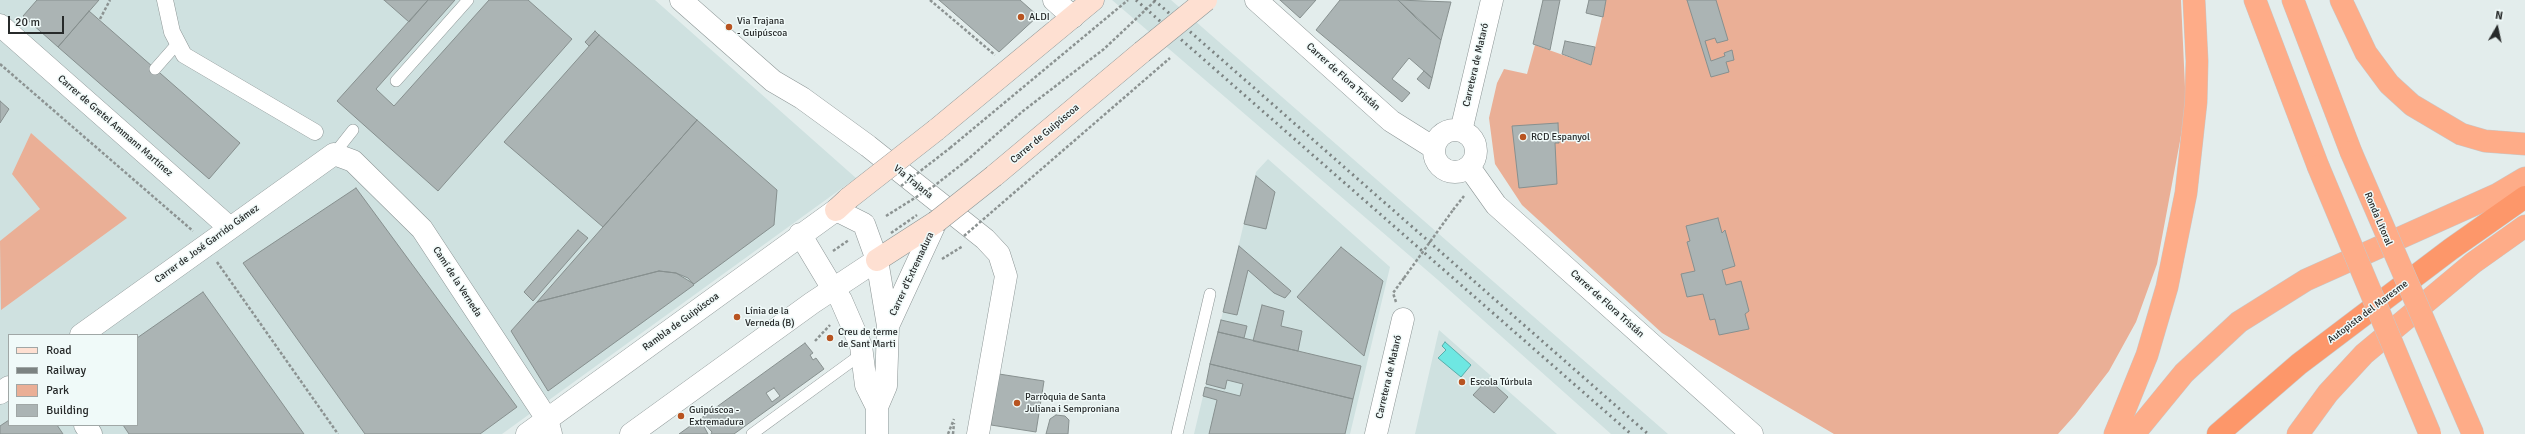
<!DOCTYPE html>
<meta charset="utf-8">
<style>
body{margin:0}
#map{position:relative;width:2525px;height:434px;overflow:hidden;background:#e3edec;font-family:Signika,sans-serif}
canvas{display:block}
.legend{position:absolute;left:8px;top:334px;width:130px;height:92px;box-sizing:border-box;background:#f0faf9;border:1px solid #a0a7a6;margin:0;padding:5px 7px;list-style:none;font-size:12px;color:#272a2a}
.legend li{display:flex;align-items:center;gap:8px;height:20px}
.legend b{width:20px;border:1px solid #a0a7a6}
.north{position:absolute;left:2477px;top:8px;width:40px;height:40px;-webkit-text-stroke:3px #f0faf9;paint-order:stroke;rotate:9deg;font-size:11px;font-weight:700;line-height:16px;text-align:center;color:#272a2a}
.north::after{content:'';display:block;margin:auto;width:14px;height:18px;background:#272a2a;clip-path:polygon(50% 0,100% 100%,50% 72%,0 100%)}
.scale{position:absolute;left:8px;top:16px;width:56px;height:18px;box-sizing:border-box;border:2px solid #272a2a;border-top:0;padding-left:5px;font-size:12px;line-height:14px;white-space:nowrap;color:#272a2a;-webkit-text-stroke:3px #f0faf9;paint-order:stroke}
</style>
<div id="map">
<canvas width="2525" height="434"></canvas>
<ul class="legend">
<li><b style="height:5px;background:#fee0d2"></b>Road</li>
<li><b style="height:5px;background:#7c8382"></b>Railway</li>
<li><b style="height:11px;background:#eaaf96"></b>Park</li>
<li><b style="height:11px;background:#abb4b4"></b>Building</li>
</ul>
<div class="north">N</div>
<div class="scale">20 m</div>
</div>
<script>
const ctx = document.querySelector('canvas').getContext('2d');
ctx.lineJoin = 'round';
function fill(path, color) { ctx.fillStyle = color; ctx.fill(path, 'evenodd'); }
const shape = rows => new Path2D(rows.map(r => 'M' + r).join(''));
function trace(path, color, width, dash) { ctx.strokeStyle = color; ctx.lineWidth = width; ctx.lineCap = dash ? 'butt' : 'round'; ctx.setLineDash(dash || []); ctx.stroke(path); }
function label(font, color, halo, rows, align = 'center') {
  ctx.font = font + ' Signika,sans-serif'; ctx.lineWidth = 3; ctx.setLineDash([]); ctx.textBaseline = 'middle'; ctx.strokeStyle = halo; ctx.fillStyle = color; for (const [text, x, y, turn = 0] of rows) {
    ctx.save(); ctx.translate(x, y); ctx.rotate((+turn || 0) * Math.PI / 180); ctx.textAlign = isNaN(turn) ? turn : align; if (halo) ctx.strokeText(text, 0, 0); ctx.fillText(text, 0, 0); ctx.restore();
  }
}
fill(shape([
 [0,0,655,0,856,178,502,434,0,434],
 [9,335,137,335,137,425,9,425],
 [1112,0,1171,0,1668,434,1611,434,1438,280],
 [1268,159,1390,267,1350,434,1194,434,1256,172],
 [1439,330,1557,434,1415,434]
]), '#cfe1e0');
fill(shape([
 [1606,0,2181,0,2186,109,2157,264,2136,322,2109,371,2075,415,2058,434,1834,434,1662,333,1522,205,1495,164,1489,118,1497,83,1504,69,1527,74,1535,45,1591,65],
 [31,133,127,218,1,310,0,241,40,209,12,174]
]), '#eaaf96');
const water = shape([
 [1445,342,1471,365,1461,377,1438,358,1446,350,1442,346,1445,342]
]);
fill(water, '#6ee7e2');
trace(water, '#59aeab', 1);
const building = shape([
 [37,0,99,0,58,47,23,16,37,0],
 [384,0,428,0,409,22,384,0],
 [428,0,455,0,376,89,394,106,489,0,528,0,572,39,438,191,337,101,428,0],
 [939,0,1020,0,1038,16,999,52,939,0],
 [1280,0,1316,0,1300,18,1280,0],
 [1340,0,1398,0,1441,40,1432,78,1409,58,1392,79,1410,93,1402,102,1316,30,1340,0],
 [1398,0,1451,2,1441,40,1416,18,1398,0],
 [1543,0,1560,0,1550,50,1533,44,1543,0],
 [1589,0,1606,0,1603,17,1586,13,1589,0],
 [1687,0,1716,0,1728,40,1717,43,1715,38,1705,41,1711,61,1725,56,1724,53,1732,50,1734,60,1726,62,1729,72,1711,77,1687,0],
 [89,11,240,143,209,179,58,47,89,11],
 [595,31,599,35,589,46,585,42,595,31],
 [599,35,697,120,603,227,504,142,599,35],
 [1565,41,1595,47,1591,65,1562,54,1565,41],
 [1424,71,1432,78,1429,89,1417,79,1424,71],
 [0,101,9,109,0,123,0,101],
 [697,120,777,190,774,225,694,284,676,273,659,271,537,302,697,120],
 [1558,123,1559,143,1555,143,1557,184,1519,188,1512,126,1558,123],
 [1256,176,1275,192,1266,229,1244,224,1256,176],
 [356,188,517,407,480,434,365,434,243,263,356,188],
 [1718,218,1722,233,1725,230,1735,266,1722,270,1726,285,1741,281,1749,311,1745,314,1749,329,1719,335,1715,319,1710,320,1703,294,1687,297,1681,274,1695,271,1687,242,1690,241,1686,226,1718,218],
 [578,230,588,238,533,301,524,292,578,230],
 [1239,246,1291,291,1285,298,1274,293,1248,270,1237,315,1223,312,1239,246],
 [1341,247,1383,281,1364,356,1297,297,1341,247],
 [659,271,676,273,688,278,694,285,548,391,511,331,537,302,659,271],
 [203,292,304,434,129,434,123,425,137,425,137,338,203,292],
 [1262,305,1284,311,1281,326,1302,331,1298,351,1253,341,1262,305],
 [1221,320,1247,326,1244,338,1218,332,1221,320],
 [1218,332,1361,366,1353,399,1210,364,1218,332],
 [805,343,813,353,810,355,813,360,816,358,824,369,734,434,711,434,712,432,700,419,805,343],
 [774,388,780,396,772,402,766,393,774,388],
 [1210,364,1353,399,1345,434,1209,434,1217,400,1203,396,1205,387,1240,396,1243,384,1227,380,1225,389,1206,384,1210,364],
 [999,374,1044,381,1036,432,991,425,999,374],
 [1488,379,1508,397,1494,413,1473,395,1488,379],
 [1056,415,1065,416,1069,420,1068,434,1046,434,1050,419,1056,415],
 [700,419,708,434,679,434,700,419],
 [9,420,9,425,57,425,63,434,0,434,0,426,9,420]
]);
fill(building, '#abb4b4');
trace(building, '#87908f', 1);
const service = shape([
 [155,69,177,44],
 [396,81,468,0],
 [334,154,353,130],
 [752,434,863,353],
 [1177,434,1210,294]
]);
const pedestrian = shape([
 [165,0,172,32,184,55,315,132]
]);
const minor = shape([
 [681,0,773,81,802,98,868,146,985,239,999,254,1006,276,978,434],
 [1054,0,1073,17],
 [1256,0,1391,121,1434,148],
 [0,25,230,228],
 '1434 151a21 21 0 1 1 42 0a21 21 0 1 1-42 0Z',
 [1461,131,1492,0],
 [1469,167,1496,205,1752,434],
 [833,289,841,300,861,346,866,385,877,407],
 [888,326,936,222],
 [81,335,334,154,353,161,422,229,547,419,551,434],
 [0,393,9,387],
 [85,425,91,434],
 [877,434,877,407,886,386,888,326,877,260],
 [1376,434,1403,319]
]);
const tertiary = shape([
 [800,234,833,289],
 [527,434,836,210,864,224,877,260,812,303,631,434]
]);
const secondary = shape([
 [936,130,1093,0],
 [994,176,1142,52],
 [836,210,849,198],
 [877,260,936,222]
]);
const trunk = shape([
 [2255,0,2318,166],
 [2293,0,2351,152],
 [2341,0,2366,53,2389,84,2412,105,2461,134,2485,141,2525,144],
 [2115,434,2147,355,2167,287,2186,193,2196,102,2197,61,2194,0],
 [2134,434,2184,373,2239,322,2306,280,2498,194,2525,178],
 [2298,434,2328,393,2364,354,2473,263,2525,226]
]);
const motorway = shape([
 [2218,434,2299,364,2451,249,2525,197]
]);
trace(service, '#8c9595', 12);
trace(pedestrian, '#8c9595', 17);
trace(minor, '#8c9595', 23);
trace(tertiary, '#8c9595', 23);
trace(secondary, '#8c9595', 23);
trace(trunk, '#c7c8c8', 23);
trace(motorway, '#c7c8c8', 23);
trace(shape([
 [930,0,995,55],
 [100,19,110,0],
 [0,64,193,231],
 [950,148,1128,0],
 [966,161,1023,111,1104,49,1156,0],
 [1453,210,1464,196],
 [833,251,849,240],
 [942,259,963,246],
 [217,262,338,434],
 [1396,302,1393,293,1404,278],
 [815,341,830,325],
 [948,434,954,419],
 [953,434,954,423]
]), '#8c9392', 2.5, [3, 2]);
trace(service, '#fff', 11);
trace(pedestrian, '#fff', 16);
trace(minor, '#fff', 22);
trace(tertiary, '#fff', 22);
trace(secondary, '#fee0d2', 22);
trace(trunk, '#feac88', 22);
trace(motorway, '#fd976a', 22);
trace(shape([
 [1136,0,1631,434],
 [1154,0,1648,434]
]), '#7c8382', 3, [2, 4]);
const secondaryBridge = shape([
 [1142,52,1206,0],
 [849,198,936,130],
 [936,222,994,176]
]);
const trunkBridge = shape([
 [2351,152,2473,434],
 [2318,166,2430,434]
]);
trace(secondaryBridge, '#8c9595', 23, []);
trace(trunkBridge, '#c7c8c8', 23, []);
trace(shape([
 [901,186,950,148],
 [886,216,934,186,966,161],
 [891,233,917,215],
 [964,236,1170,58],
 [1404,278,1453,210]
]), '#8c9392', 2.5, [3, 2]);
trace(secondaryBridge, '#fee0d2', 22);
trace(trunkBridge, '#feac88', 22);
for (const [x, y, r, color] of [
 [1021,17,4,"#b85421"],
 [729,27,4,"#b85421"],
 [1523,137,4,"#b85421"],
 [737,317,4,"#b85421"],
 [830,338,4,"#b85421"],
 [1462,382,4,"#b85421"],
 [1017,403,4,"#b85421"],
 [681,416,4,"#b85421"]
]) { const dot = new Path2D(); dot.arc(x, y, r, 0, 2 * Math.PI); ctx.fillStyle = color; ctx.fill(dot); trace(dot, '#f0faf9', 1.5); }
label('10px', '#272a2a', '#f0faf9', [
 ["ALDI",1029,17],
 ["Via Trajana",737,21],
 ["- Guipúscoa",737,33],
 ["RCD Espanyol",1531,137],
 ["Línia de la",745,311],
 ["Verneda (B)",745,323],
 ["Creu de terme",838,332],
 ["de Sant Marti",838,344],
 ["Escola Túrbula",1470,382],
 ["Parròquia de Santa",1025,397],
 ["Juliana i Semproniana",1025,409],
 ["Guipúscoa -",689,410],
 ["Extremadura",689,422]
], 'left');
label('10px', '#272a2a', '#f0faf9', [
 ["Carretera de Mataró",1476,65,-77],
 ["Carrer de Flora Tristán",1343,77,42],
 ["Carrer de Gretel Ammann Martínez",115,126,41],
 ["Carrer de Guipúscoa",1045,134,-40],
 ["Via Trajana",913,182,39],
 ["Ronda Litoral",2378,219,67],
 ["Carrer de José Garrido Gámez",207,244,-36],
 ["Carrer d'Extremadura",912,274,-65],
 ["Camí de la Verneda",457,282,57],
 ["Carrer de Flora Tristán",1607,304,42],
 ["Autopista del Maresme",2368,312,-37],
 ["Rambla de Guipúscoa",681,322,-36],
 ["Carretera de Mataró",1389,377,-77]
]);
</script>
